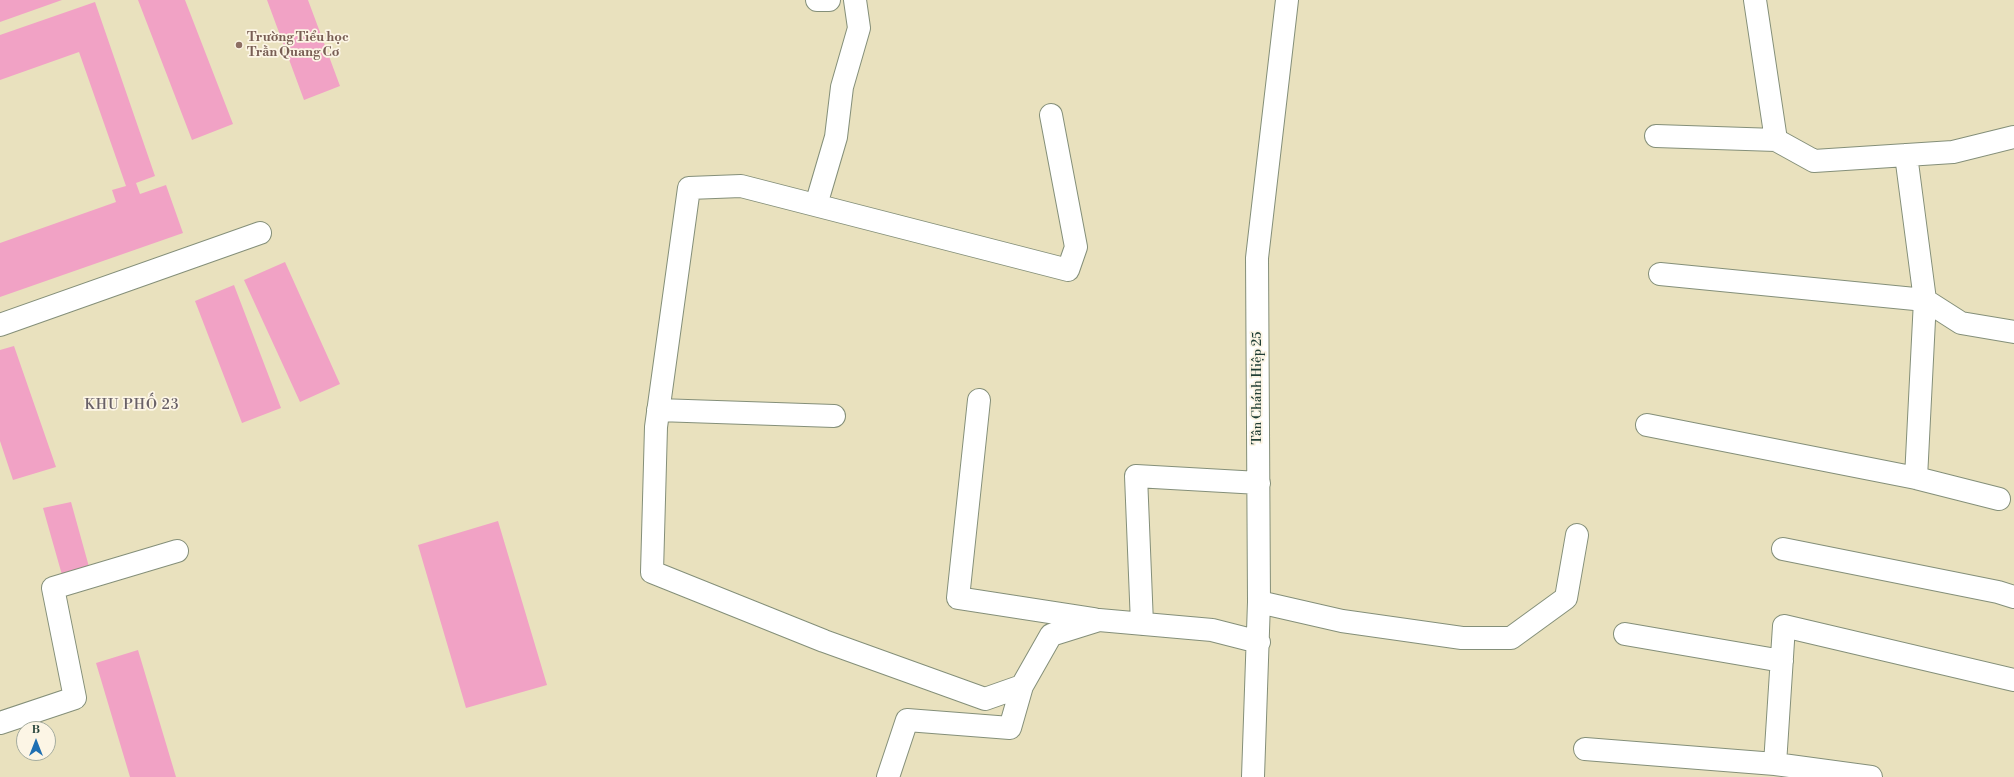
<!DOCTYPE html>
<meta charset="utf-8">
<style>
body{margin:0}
#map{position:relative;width:2014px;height:777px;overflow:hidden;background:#e9e1be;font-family:"Libre Bodoni",serif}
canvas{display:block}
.north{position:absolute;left:16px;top:721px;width:40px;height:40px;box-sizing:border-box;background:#fcf5e5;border:1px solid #a4ab9e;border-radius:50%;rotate:0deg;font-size:11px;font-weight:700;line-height:16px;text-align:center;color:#1f3d34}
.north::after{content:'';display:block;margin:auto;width:14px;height:18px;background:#1f6fb2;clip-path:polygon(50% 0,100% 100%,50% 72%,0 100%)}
</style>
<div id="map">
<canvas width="2014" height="777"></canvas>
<div class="north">B</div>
</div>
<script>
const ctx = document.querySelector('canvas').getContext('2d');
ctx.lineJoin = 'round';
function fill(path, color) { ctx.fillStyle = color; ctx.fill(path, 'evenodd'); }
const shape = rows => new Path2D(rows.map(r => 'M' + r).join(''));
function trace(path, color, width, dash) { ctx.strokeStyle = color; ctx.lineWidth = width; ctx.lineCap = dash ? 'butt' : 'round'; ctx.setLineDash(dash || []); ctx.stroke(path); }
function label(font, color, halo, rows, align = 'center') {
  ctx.font = font + ' "Libre Bodoni",serif'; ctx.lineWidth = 3.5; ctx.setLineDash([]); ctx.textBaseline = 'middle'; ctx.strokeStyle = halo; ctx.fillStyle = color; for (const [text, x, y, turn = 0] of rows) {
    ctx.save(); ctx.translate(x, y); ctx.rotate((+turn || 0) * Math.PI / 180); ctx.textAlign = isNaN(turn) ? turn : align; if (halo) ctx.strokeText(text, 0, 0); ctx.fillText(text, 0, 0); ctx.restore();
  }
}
fill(shape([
 [0,0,62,0,0,22],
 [138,0,185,0,233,124,192,140],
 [267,0,308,0,340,86,304,100],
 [95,2,155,176,136,183,140,194,166,185,183,233,0,297,0,243,116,202,112,190,126,186,79,52,0,80,0,35],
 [285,262,340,384,300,402,244,280],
 [234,285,281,408,242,423,195,301],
 [14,346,56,467,13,480,0,441,0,350],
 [71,502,91,574,64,582,43,508],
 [498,521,547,685,466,708,418,545],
 [138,650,176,777,130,777,96,663]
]), '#f1a2c5');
const minor = shape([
 [817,0,829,0],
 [1755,0,1776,140,1814,161,1953,152,2014,137],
 [1051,115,1076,247,1068,270,741,186,689,188,656,427,652,572,824,641,985,699,1022,686,1051,635,1099,620,1212,630,1259,642],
 [1656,136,1776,140],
 [1906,155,1925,300,1916,478],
 [816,205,836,137,842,87,859,28,855,0],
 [1660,274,1925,300,1961,323,2014,332],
 [0,325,260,233],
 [979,400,958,598,1094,619],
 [658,410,834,416],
 [1647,425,1916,478,1999,499],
 [1783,549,1998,592,2014,597],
 [1259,602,1342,621,1462,638,1511,638,1566,598,1577,535],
 [1142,624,1136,476,1259,483],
 [1625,634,1782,661],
 [0,723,75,698,53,588,177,551],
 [1585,749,1775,764,1871,777],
 [1775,764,1784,626,2014,680],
 [888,777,907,720,1010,728,1022,686],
 [1253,777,1259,602,1257,258,1287,0]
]);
trace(minor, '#848f79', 24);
trace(minor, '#fff', 22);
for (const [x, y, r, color] of [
 [239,45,4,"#8d6e63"]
]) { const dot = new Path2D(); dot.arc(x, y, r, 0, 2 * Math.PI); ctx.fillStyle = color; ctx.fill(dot); trace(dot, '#fcf5e5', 1.5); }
label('bold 13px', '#785e54', '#fcf5e5', [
 ["Trường Tiểu học",247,38],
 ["Trần Quang Cơ",247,53]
], 'left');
label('13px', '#1f3d34', '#fcf5e5', [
 ["Tân Chánh Hiệp 25",1258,388,-90]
]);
ctx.letterSpacing = '1px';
label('14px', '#686067', '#fcf5e5', [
 ["KHU PHỐ 23",132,406]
]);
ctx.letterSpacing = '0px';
</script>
